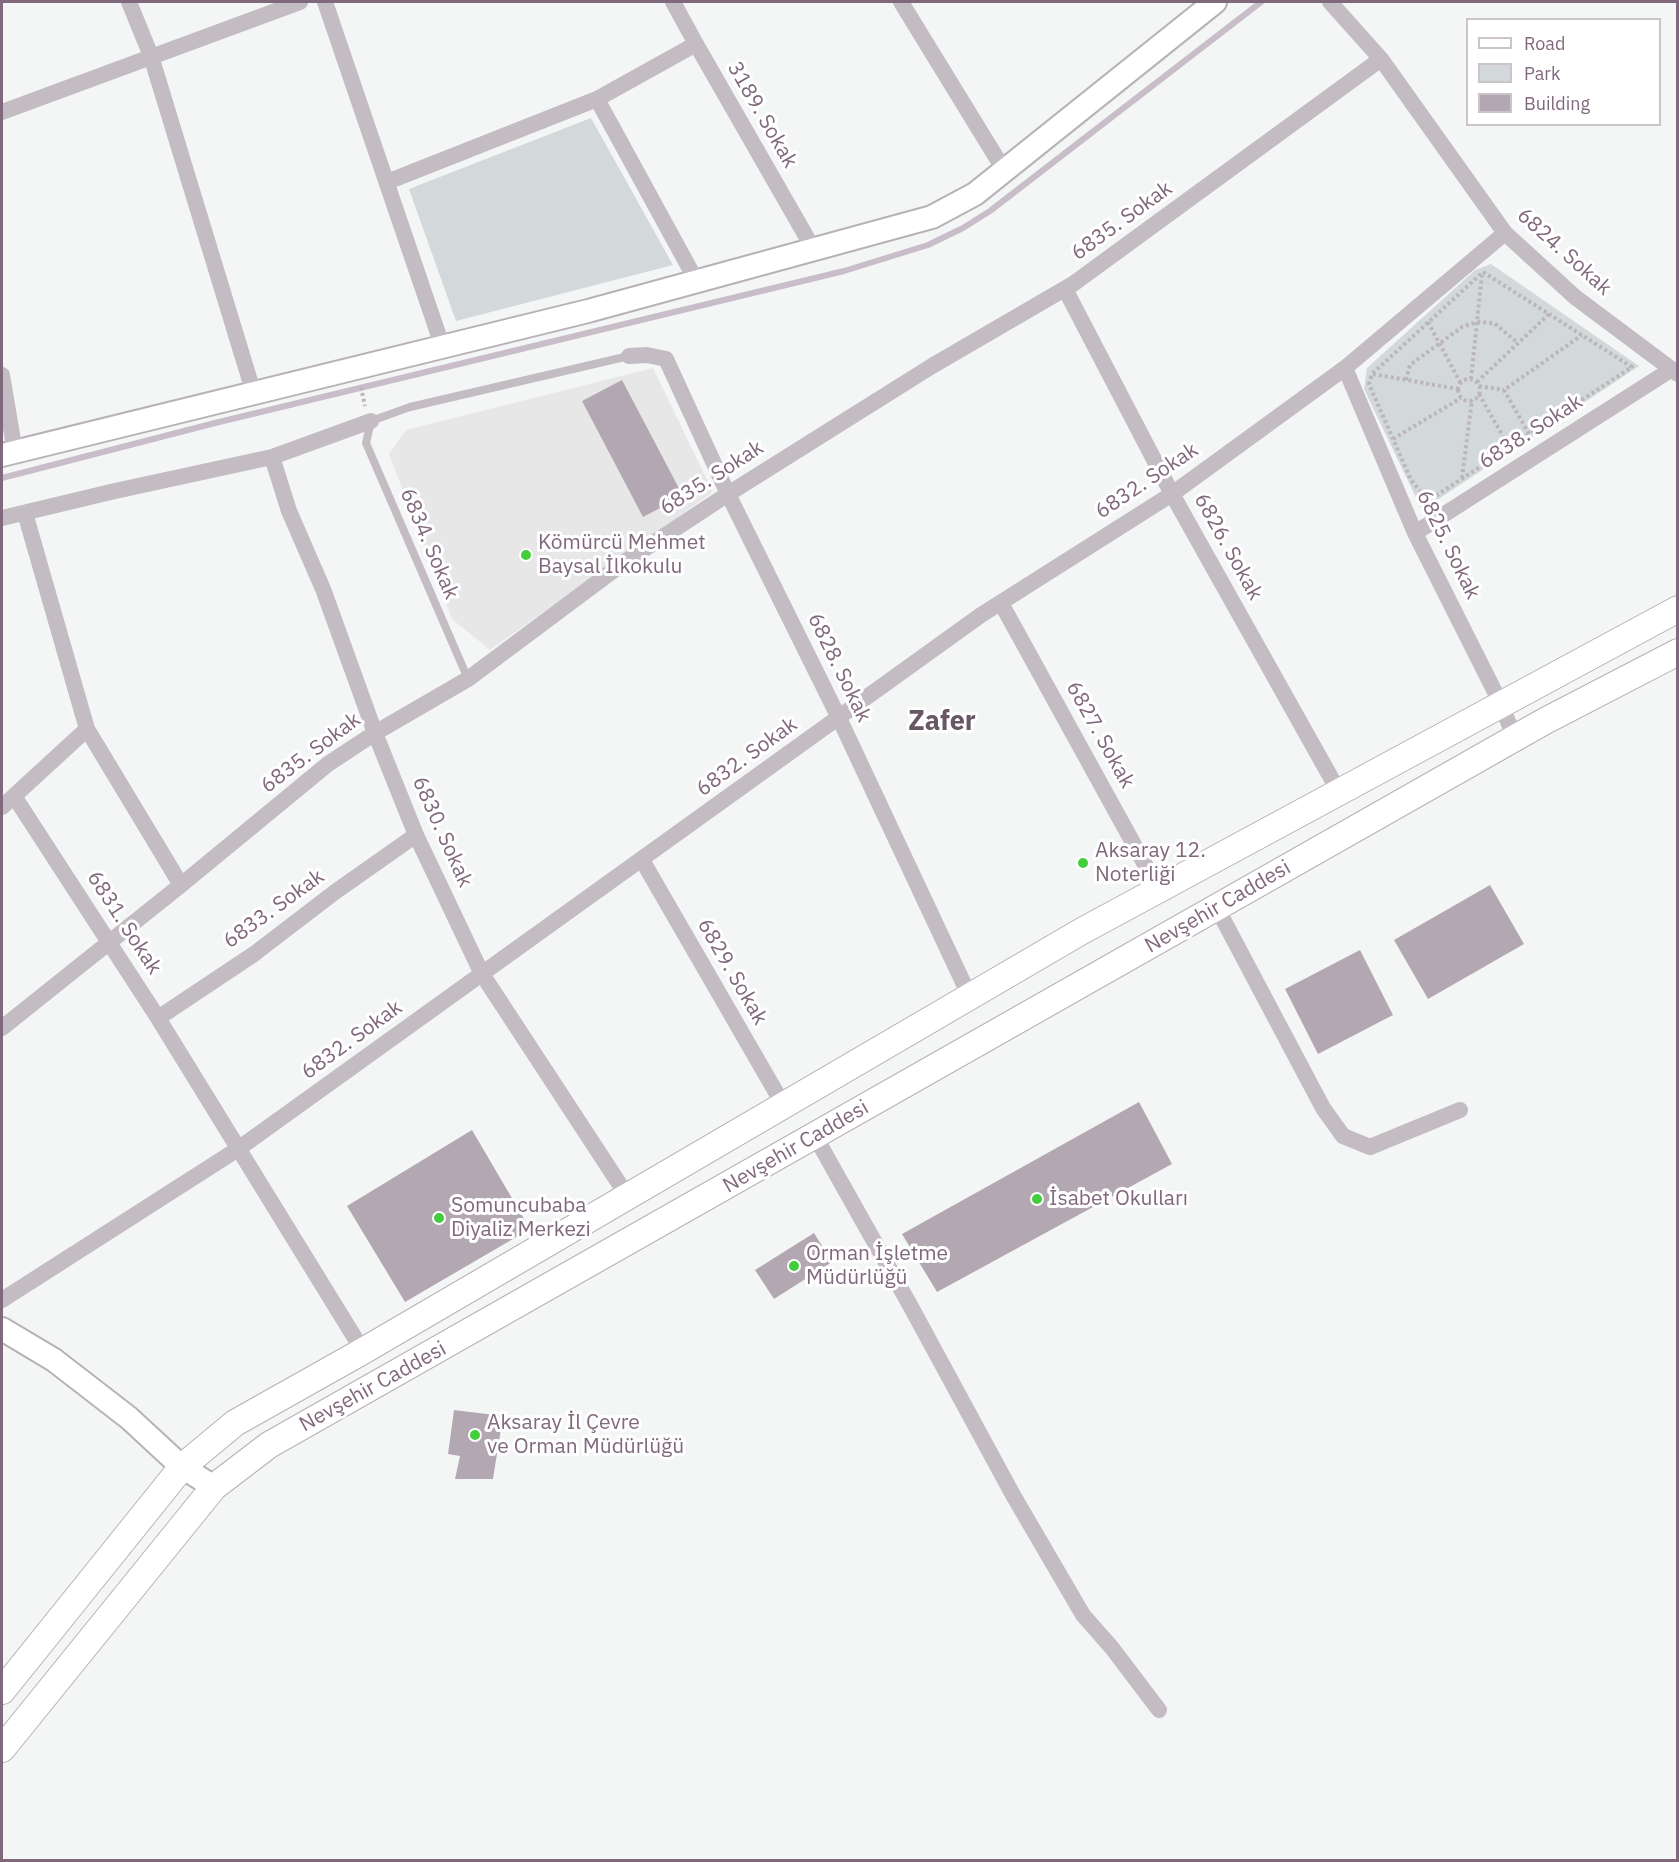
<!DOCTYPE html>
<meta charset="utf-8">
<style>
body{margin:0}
#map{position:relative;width:1679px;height:1862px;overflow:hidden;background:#f4f6f6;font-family:"IBM Plex Sans",sans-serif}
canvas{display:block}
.frame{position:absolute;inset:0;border:3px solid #81697d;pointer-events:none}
.legend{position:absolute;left:1466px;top:18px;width:195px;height:108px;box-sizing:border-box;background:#fff;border:2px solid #cdc3cb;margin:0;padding:8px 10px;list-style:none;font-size:18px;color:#81697d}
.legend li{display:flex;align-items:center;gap:12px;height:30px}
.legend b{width:30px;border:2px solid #cdc3cb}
</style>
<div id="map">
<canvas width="1679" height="1862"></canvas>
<div class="frame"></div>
<ul class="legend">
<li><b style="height:8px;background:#fff"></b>Road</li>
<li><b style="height:16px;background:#d3d8db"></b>Park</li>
<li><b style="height:16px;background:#b3a8b2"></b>Building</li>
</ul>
</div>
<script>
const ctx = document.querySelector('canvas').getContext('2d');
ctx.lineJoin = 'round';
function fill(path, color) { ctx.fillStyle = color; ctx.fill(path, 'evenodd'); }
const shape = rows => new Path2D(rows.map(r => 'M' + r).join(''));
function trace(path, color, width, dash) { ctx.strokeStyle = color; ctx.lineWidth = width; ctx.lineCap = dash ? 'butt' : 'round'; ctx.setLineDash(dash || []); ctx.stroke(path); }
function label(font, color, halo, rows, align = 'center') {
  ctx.font = font + ' "IBM Plex Sans",sans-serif'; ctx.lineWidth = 6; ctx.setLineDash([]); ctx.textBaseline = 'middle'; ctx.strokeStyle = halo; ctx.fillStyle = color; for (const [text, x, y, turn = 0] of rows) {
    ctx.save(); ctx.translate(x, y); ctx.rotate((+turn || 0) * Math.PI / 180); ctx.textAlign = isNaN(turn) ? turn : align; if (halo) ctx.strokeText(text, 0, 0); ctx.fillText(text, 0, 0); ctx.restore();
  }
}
fill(shape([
 [653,368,713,492,490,650,452,619,389,454,406,430]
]), '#e7e7e8');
fill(shape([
 [591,118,673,265,456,321,409,189],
 [1491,264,1639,366,1422,510,1364,389,1367,368,1475,270]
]), '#d3d8db');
trace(shape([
 [2,478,215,423,844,271,928,245,963,228,990,211,1261,2]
]), '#c8bdc8', 6);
fill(shape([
 [622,380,683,496,643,517,582,401],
 [1490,885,1524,944,1428,999,1394,940],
 [1360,950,1393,1015,1318,1054,1285,989],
 [1139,1102,1172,1164,937,1292,902,1234],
 [472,1130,530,1229,405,1302,347,1206],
 [814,1233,832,1262,774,1299,755,1270],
 [454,1410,503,1416,493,1479,455,1479,460,1456,448,1454]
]), '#b3a8b2');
const secondary = shape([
 [2,455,588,311,932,217,975,194,1215,2],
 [2,1329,54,1360,129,1418,182,1467,214,1487]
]);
const primary = shape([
 [2,1691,182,1467,235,1423,363,1351,1082,931,1678,609],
 [2,1749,214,1487,269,1445,1545,721,1678,652]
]);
trace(secondary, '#b9b1b8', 26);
trace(primary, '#b7b0b6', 28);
trace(shape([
 [1483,272,1632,367,1428,501,1411,480,1369,384,1372,374,1483,272],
 [1428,322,1460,382],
 [1373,374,1458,389],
 [1471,379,1482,275],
 '1458 390a11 11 0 1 1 22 0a11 11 0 1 1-22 0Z',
 [1406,380,1410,365,1462,327,1477,322,1494,323,1518,343],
 [1477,382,1549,314],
 [1479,386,1504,390],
 [361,387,365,406],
 [1479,394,1509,447],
 [1529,434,1504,390,1582,335],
 [1393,439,1461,398],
 [1462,478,1472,400]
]), '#bcb6bb', 4, [3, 3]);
trace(shape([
 [468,679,366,443,371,421,410,407,629,356]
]), '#c3bcc2', 8);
trace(shape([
 [129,2,151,56,254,394],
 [325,2,443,348],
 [673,2,696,44,814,250],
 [901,2,1004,170],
 [1330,2,1381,59,1505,233,1575,297,1678,374],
 [597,99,697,282],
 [2,112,300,2],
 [387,182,597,99,696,44],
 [1065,289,1172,494,1339,792],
 [629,356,647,355,666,359,728,494,839,718,970,997],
 [1345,368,1415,533,1501,704,1515,739],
 [2,375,15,452],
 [272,457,289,511,323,589,375,733,416,835,482,974,628,1197],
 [25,513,87,729,14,796,158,1018,363,1351],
 [2,518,115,491,272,457,371,421],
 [1415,533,1672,369],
 [1001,603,1159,890],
 [87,729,181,885],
 [2,807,14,796],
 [642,860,784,1106],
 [1217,908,1323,1108,1343,1136,1370,1147,1460,1110],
 [158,1018,254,954,335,892,416,835],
 [2,1028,181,885,328,764,375,733,468,679,626,561,728,494,932,366,1073,284,1381,59],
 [815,1136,911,1307,1013,1495,1083,1615,1112,1648,1159,1710],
 [2,1300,238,1149,981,615,1172,494,1345,368,1505,233]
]), '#c3bcc2', 16);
trace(secondary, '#fff', 22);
trace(primary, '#fff', 26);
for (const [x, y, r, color] of [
 [526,555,6,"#42ce3c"],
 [1083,863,6,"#42ce3c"],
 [1037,1199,6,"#42ce3c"],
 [439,1218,6,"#42ce3c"],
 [794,1266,6,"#42ce3c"],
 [475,1435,6,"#42ce3c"]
]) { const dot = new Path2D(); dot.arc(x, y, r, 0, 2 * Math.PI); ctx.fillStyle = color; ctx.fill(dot); trace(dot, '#fff', 2); }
label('21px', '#81697d', '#fff', [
 ["3189. Sokak",762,115,60],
 ["6835. Sokak",1122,221,-36],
 ["6824. Sokak",1564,252,42],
 ["6838. Sokak",1531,432,-33],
 ["6835. Sokak",712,478,-33],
 ["6832. Sokak",1147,481,-34],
 ["6834. Sokak",429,544,67],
 ["6825. Sokak",1448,545,64],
 ["6826. Sokak",1228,547,61],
 ["6828. Sokak",839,668,64],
 ["6827. Sokak",1100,735,61],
 ["6835. Sokak",311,753,-37],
 ["6832. Sokak",747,757,-36],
 ["6830. Sokak",442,832,66],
 ["Nevşehir Caddesi",1218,907,-30],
 ["6833. Sokak",274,909,-36],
 ["6831. Sokak",124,923,57],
 ["6829. Sokak",732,972,60],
 ["6832. Sokak",352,1040,-36],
 ["Nevşehir Caddesi",796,1147,-30],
 ["Nevşehir Caddesi",373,1387,-29]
]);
label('21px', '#81697d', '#fff', [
 ["Kömürcü Mehmet",538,543],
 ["Baysal İlkokulu",538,567],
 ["Aksaray 12.",1095,851],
 ["Noterliği",1095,875],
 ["İsabet Okulları",1049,1199],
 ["Somuncubaba",451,1206],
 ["Diyaliz Merkezi",451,1230],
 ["Orman İşletme",806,1254],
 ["Müdürlüğü",806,1278],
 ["Aksaray İl Çevre",487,1423],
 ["ve Orman Müdürlüğü",487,1447]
], 'left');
label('bold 27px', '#675664', '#fff', [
 ["Zafer",942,722]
]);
</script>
